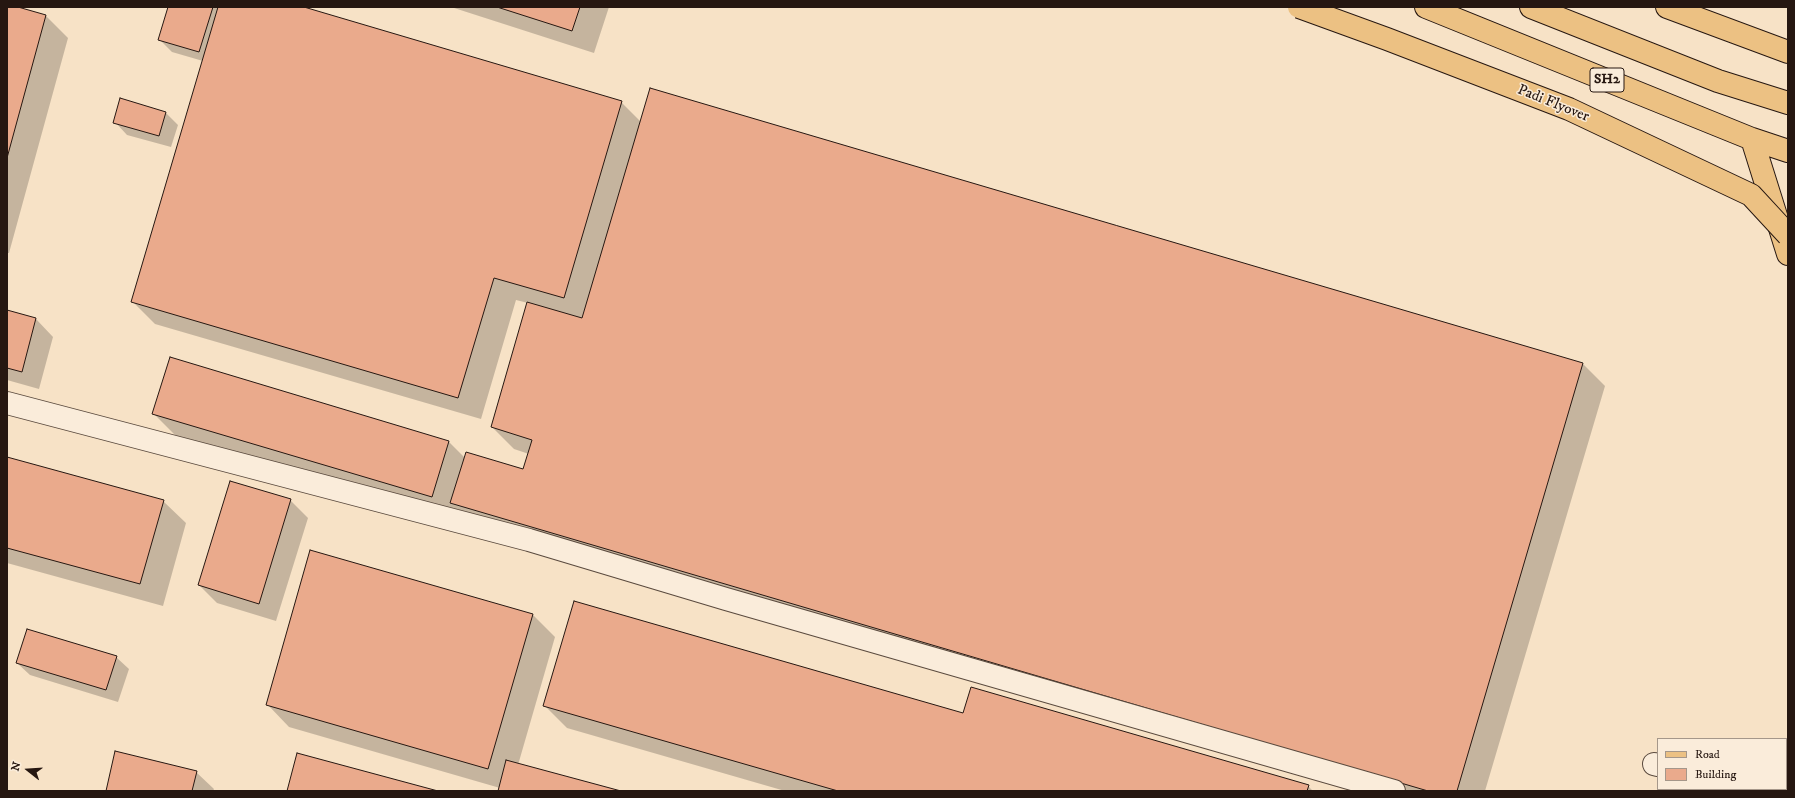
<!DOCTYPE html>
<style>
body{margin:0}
#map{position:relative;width:1795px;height:798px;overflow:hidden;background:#f7e2c6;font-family:"IM FELL DW Pica",serif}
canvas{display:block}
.frame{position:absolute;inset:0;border:8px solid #261711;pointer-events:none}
.legend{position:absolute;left:1657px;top:738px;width:130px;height:52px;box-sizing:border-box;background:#faecda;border:1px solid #a5978a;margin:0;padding:5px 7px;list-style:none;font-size:12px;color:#261711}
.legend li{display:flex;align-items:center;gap:8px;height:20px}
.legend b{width:20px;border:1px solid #a5978a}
.north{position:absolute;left:8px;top:750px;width:40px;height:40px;-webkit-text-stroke:3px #faecda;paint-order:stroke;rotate:287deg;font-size:11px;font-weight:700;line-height:16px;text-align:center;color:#261711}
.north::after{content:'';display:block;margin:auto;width:14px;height:18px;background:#261711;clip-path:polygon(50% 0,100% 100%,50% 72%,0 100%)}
</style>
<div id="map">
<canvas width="1795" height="798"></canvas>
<div class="frame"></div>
<ul class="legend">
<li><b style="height:5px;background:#ecc183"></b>Road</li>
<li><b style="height:11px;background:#eaaa8c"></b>Building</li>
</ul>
<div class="north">N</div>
</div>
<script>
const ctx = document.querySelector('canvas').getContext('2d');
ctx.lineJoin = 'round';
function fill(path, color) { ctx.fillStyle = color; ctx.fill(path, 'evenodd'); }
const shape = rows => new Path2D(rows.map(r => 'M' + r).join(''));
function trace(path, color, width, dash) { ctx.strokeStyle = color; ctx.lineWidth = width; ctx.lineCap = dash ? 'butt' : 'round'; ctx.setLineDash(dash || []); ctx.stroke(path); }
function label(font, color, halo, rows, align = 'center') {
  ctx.font = font + ' "IM FELL DW Pica",serif'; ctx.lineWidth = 3; ctx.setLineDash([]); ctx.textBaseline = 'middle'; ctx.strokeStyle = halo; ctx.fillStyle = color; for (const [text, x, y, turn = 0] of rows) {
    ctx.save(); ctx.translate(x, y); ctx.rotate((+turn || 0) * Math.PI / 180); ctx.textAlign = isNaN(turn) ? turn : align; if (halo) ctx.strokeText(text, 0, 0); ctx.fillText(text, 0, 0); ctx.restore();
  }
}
fill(shape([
 [7,7,15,7,46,16,68,38,9,253,7,253],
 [169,7,300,7,621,102,641,122,1583,364,1605,386,1485,791,1376,791,474,525,458,509,455,519,176,436,153,413,449,442,465,458,524,470,529,454,514,449,492,427,528,303,516,300,481,419,155,324,132,301,203,61,172,52,160,40],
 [451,7,609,7,594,53],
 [166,113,178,125,171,147,127,135,115,122],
 [7,311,36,319,53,337,39,389,7,380],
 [7,458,163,501,186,523,163,606,7,563],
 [290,500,308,518,276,621,217,603,199,585],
 [533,615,555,637,518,765,617,791,499,791,500,788,289,727,267,704],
 [116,657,129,669,118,702,30,675,17,663],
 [544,705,964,715,1308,786,1313,791,785,791,567,728],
 [196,772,214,789,213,791,107,791]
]), '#0003');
const building = shape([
 [7,7,18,7,46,15,7,158,7,7],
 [168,7,213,7,199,52,158,40,168,7],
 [218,7,304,7,622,101,564,298,494,278,458,398,131,302,218,7],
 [497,7,580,7,572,31,497,7],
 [650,88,1583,363,1457,791,1428,791,450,503,466,452,523,469,532,440,491,427,527,302,582,318,650,88],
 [120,98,166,112,159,136,113,123,120,98],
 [7,310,36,318,22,372,7,368,7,310],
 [170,357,449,441,432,497,152,414,170,357],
 [7,457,164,500,140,584,7,548,7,457],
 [230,481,291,499,259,604,198,585,230,481],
 [310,550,533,614,488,769,266,705,310,550],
 [574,601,963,713,971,687,1309,785,1307,791,838,791,543,706,574,601],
 [27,629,117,656,106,690,16,663,27,629],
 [115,751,197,771,192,791,106,791,115,751],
 [297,753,438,791,287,791,297,753],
 [506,760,621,791,498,791,506,760]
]);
fill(building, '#eaaa8c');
trace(building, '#261711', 1);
const minor = shape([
 [7,403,529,540,726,599,1394,791],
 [1654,764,1658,765],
 [1748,789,1756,791]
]);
const major = shape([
 [1426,7,1752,139,1788,151],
 [1531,7,1718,81,1788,103],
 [1667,7,1788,52],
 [1752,139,1788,254]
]);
trace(minor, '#5a4a3e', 24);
trace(major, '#261711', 24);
trace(minor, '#faecda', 22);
trace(major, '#ecc183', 22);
const majorBridge = shape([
 [1299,7,1387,39,1569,109,1751,195,1788,235]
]);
trace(majorBridge, '#261711', 24, []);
trace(majorBridge, '#ecc183', 22);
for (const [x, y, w] of [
 [1607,80,34]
]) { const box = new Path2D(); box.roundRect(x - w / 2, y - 12, w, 24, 3); ctx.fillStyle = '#faecda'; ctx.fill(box); trace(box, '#261711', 1); }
label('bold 14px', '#261711', null, [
 ["SH2",1607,80]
]);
label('15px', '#261711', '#faecda', [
 ["Padi Flyover",1553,104,22]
]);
</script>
